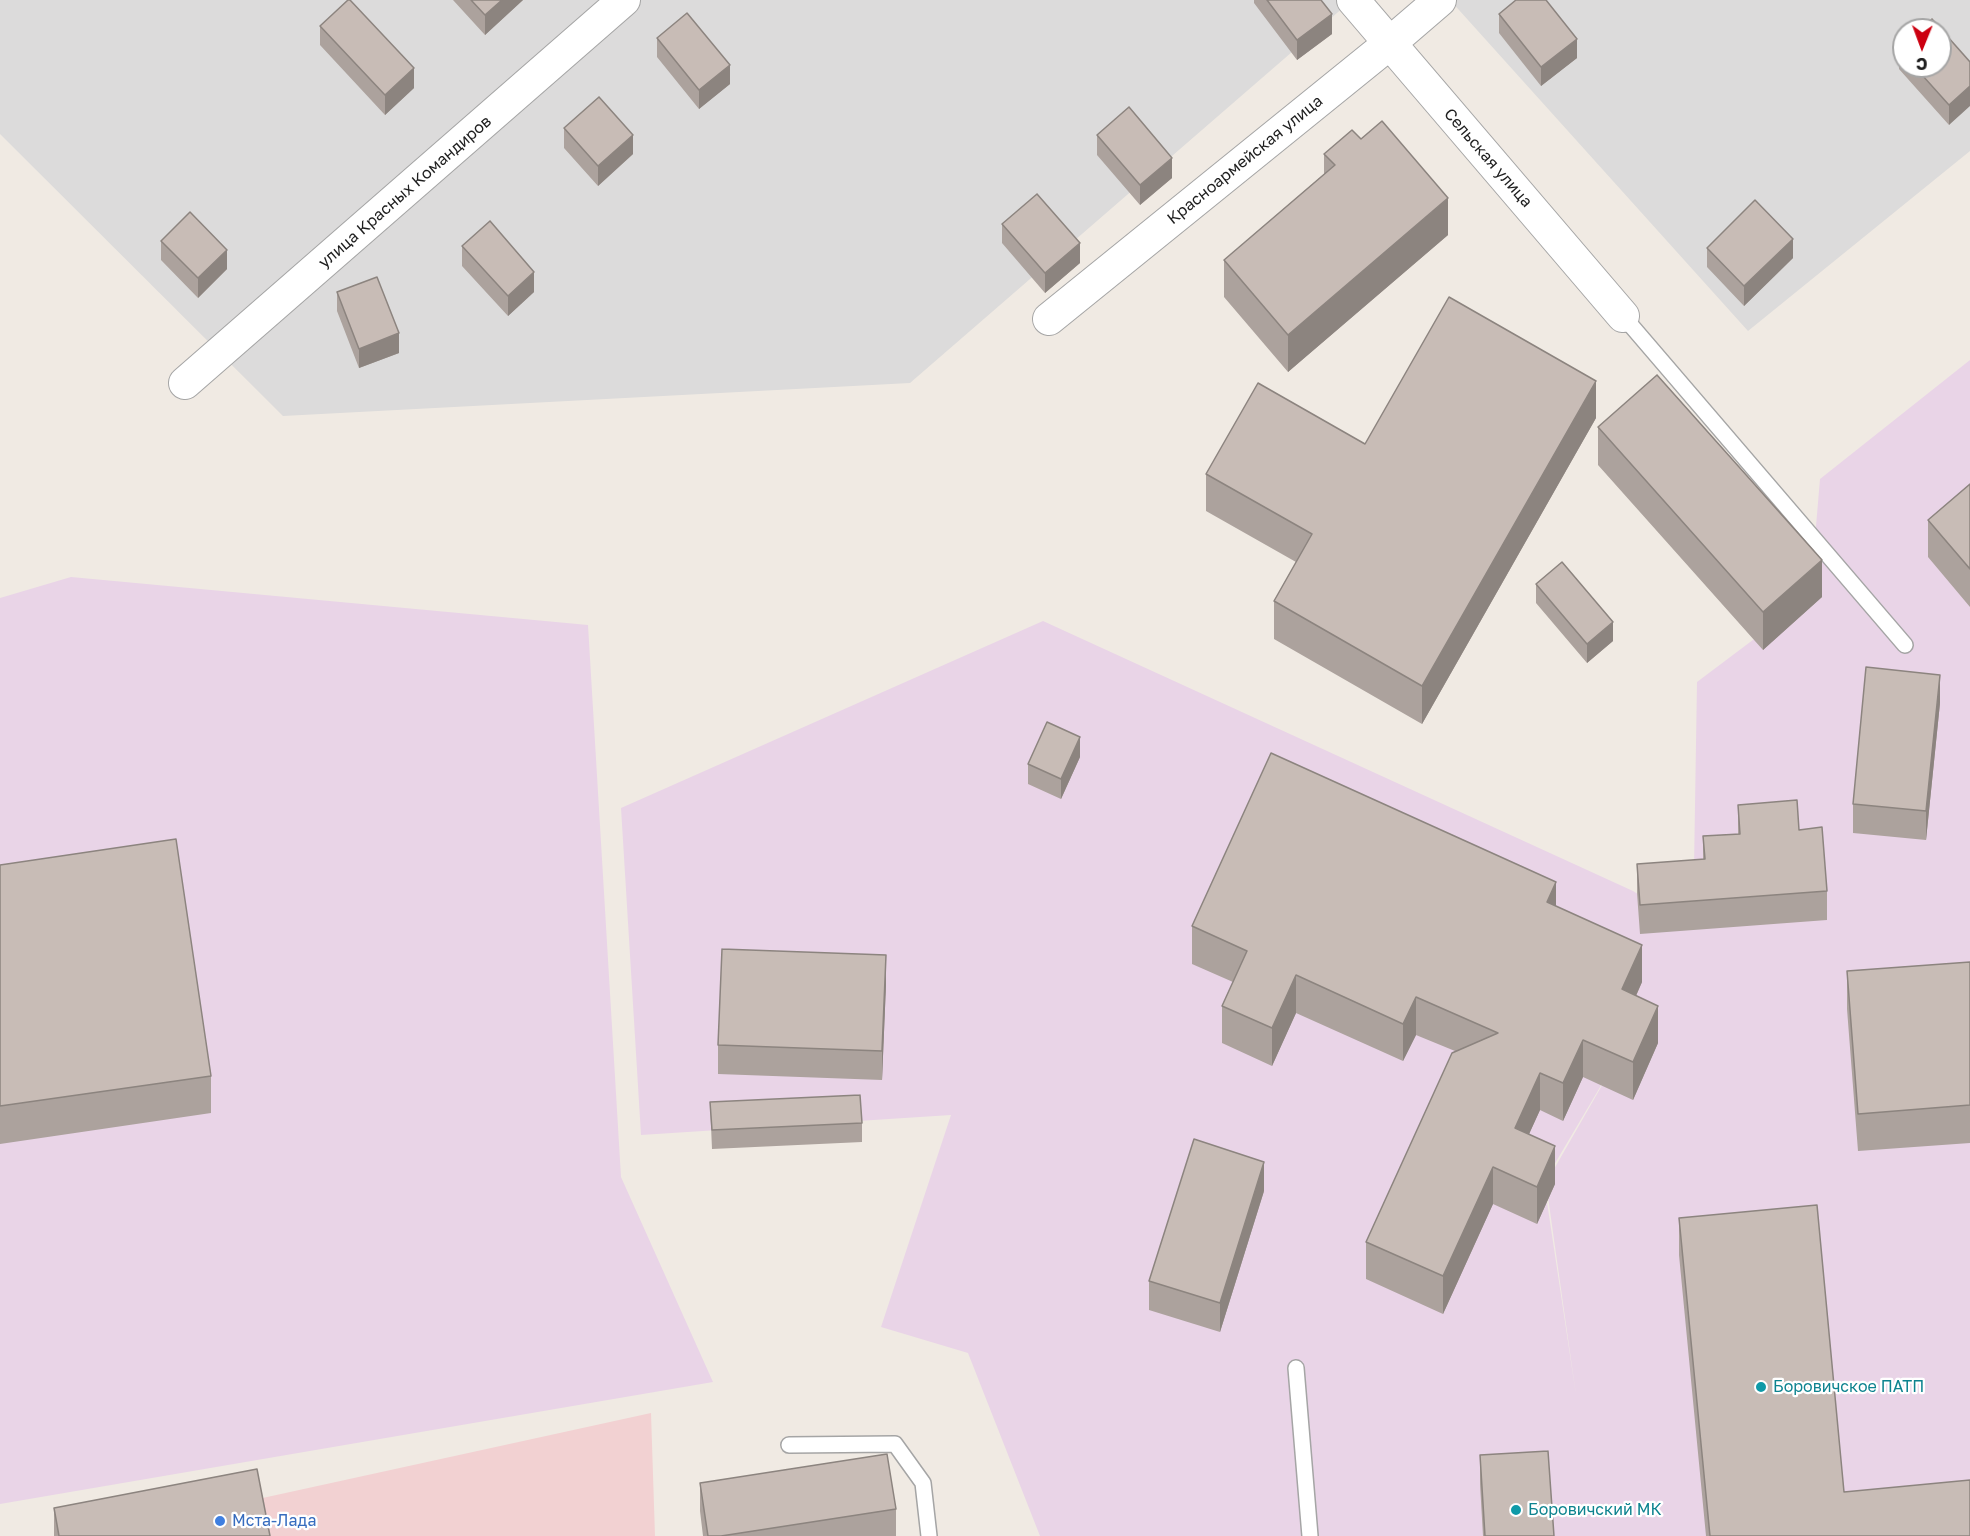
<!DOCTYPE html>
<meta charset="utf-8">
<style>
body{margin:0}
#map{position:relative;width:1970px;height:1536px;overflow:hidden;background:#f0eae3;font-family:"Golos Text",sans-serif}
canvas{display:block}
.north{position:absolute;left:1892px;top:18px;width:60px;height:60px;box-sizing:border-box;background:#fff;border:2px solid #a5a5a5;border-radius:50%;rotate:181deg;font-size:16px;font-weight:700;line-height:24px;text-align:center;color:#1e1e1e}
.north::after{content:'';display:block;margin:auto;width:21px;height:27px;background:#cc0010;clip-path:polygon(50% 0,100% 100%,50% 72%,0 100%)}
</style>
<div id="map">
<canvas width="1970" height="1536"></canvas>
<div class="north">С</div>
</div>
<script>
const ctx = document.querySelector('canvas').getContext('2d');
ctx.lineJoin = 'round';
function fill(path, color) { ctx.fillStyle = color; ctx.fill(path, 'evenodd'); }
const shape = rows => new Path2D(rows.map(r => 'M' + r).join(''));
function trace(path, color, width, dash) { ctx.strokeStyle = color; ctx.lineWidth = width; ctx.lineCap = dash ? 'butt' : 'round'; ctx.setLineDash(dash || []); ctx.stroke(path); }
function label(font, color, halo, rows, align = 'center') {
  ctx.font = font + ' "Golos Text",sans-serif'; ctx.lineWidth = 4.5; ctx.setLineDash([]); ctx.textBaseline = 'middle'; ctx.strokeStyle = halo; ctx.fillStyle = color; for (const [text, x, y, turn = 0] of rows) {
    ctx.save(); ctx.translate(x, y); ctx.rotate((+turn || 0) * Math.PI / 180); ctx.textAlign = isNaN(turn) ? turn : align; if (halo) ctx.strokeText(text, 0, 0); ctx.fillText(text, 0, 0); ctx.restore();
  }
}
fill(shape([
 [0,0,1352,0,910,383,283,416,0,134],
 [1450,0,1970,0,1970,151,1748,331],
 [1904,30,1940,30,1940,66,1904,66]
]), '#dcdbdb');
fill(shape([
 [651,1413,655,1536,89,1536]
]), '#f2d1d2');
fill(shape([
 [1970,360,1970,1536,1040,1536,968,1353,881,1327,951,1115,641,1135,621,808,1043,621,1633,891,1693,929,1697,682,1810,597,1820,479],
 [1632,1033,1546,1183,1576,1395,1544,1182],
 [71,577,588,625,621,1177,713,1382,0,1504,0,598]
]), '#e9d4e7');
const lane = shape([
 [1623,316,1905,645],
 [1296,1368,1310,1536],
 [789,1445,895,1444,923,1483,929,1536]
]);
const street = shape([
 [1353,0,1623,316],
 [1049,319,1390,43,1440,0],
 [185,383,624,0]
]);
trace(lane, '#a5a5a5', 18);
trace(street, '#a5a5a5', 34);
trace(lane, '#fff', 15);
trace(street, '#fff', 32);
fill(shape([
 [453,0,523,0,485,35],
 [1254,0,1321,0,1332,34,1297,60,1254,3],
 [1499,14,1577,58,1541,86,1499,33],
 [320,26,414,88,385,115,320,45],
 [657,38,730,84,699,109,657,57],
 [1904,44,1904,66,1940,66,1970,62,1949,125,1899,69,1899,49],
 [564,128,633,154,598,186,564,148],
 [1097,135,1172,178,1140,205,1097,155],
 [1324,154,1448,235,1288,372,1224,297,1224,260,1324,174],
 [1002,224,1080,263,1045,293,1002,243],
 [161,241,227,269,198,298,161,260],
 [462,246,534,292,508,316,462,266],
 [1707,248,1793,258,1744,306,1707,267],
 [337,292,399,353,359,368,337,311],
 [1596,418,1422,724,1274,639,1274,601,1296,562,1206,511,1206,474,1365,444],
 [1598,427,1822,597,1763,650,1598,465],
 [1970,484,1970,607,1928,557,1928,520],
 [1536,584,1613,641,1587,663,1536,603],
 [1940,703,1926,840,1853,833,1853,804],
 [1080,757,1061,799,1028,784,1028,764],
 [1738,805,1799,830,1827,891,1827,920,1640,934,1637,893,1637,864,1703,860,1703,836,1738,834],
 [0,865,211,1076,211,1113,0,1144],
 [1556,906,1642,982,1636,996,1658,1043,1633,1100,1583,1077,1563,1121,1540,1110,1529,1134,1555,1184,1537,1224,1493,1204,1443,1314,1366,1279,1366,1242,1455,1051,1416,1035,1403,1061,1296,1013,1272,1066,1222,1043,1222,1006,1233,982,1192,964,1192,926],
 [1970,962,1970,1143,1858,1151,1847,1009,1847,971],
 [886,984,882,1080,718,1074,718,1045],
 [710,1102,862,1123,862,1142,712,1149],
 [1264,1191,1220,1332,1149,1310,1149,1281],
 [1679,1218,1844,1492,1970,1536,1706,1536,1679,1255],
 [1480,1455,1554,1536,1483,1536,1480,1484],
 [700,1483,896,1509,896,1536,703,1536,700,1511],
 [54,1508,270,1536,54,1536]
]), '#aca29d');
fill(shape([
 [502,0,523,0,485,35,485,15],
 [1332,14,1332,34,1297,60,1297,40],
 [1577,39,1577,58,1541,86,1541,67],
 [730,65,730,84,699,109,699,90],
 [414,68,414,88,385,115,385,95],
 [1970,86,1970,106,1949,125,1949,105],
 [633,135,633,154,598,186,598,166],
 [1172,158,1172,178,1140,205,1140,185],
 [1448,198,1448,235,1288,372,1288,335],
 [1793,239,1793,258,1744,306,1744,286],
 [1080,243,1080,263,1045,293,1045,273],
 [227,250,227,269,198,298,198,278],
 [534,272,534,292,508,316,508,296],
 [399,333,399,353,359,368,359,349],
 [1596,381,1596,418,1422,724,1422,686],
 [1822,560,1822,597,1763,650,1763,612],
 [1613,622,1613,641,1587,663,1587,644],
 [1940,675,1940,703,1926,840,1926,811],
 [1080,737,1080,757,1061,799,1061,779],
 [1556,882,1556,919,1547,902],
 [1642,945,1642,982,1622,1027,1622,989],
 [886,955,886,984,882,1080,882,1051],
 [1296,975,1296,1013,1272,1066,1272,1028],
 [1416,997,1416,1035,1403,1061,1403,1024],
 [1658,1006,1658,1043,1633,1100,1633,1062],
 [1583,1040,1583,1077,1563,1121,1563,1083],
 [1540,1073,1540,1110,1515,1165,1515,1128],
 [1555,1146,1555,1184,1537,1224,1537,1187],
 [1264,1162,1264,1191,1220,1332,1220,1303],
 [1493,1167,1493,1204,1443,1314,1443,1276]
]), '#8c847f');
const building = shape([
 [348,0,350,0,414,68,385,95,320,26,348,0],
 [471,0,502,0,485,15,471,0],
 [1267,0,1321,0,1332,14,1297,40,1267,0],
 [1516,0,1546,0,1577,39,1541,67,1499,14,1516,0],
 [687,13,730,65,699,90,657,38,687,13],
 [1932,19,1970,62,1970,86,1949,105,1914,66,1940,66,1940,30,1920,30,1932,19],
 [1904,44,1904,55,1899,49,1904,44],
 [599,97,633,135,598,166,564,128,599,97],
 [1129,107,1172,158,1140,185,1097,135,1129,107],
 [1382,121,1448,198,1288,335,1224,260,1335,165,1324,154,1352,130,1361,139,1382,121],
 [1037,194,1080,243,1045,273,1002,224,1037,194],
 [1755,200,1793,239,1744,286,1707,248,1755,200],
 [190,212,227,250,198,278,161,241,190,212],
 [490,221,534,272,508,296,462,246,490,221],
 [377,277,399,333,359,349,337,292,377,277],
 [1449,297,1596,381,1422,686,1274,601,1312,534,1206,474,1258,383,1365,444,1449,297],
 [1657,375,1822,560,1763,612,1598,427,1657,375],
 [1970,484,1970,569,1928,520,1970,484],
 [1562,562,1613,622,1587,644,1536,584,1562,562],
 [1866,667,1940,675,1926,811,1853,804,1866,667],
 [1047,722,1080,737,1061,779,1028,764,1047,722],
 [1271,753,1556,882,1547,902,1642,945,1622,989,1658,1006,1633,1062,1583,1040,1563,1083,1540,1073,1515,1128,1555,1146,1537,1187,1493,1167,1443,1276,1366,1242,1452,1053,1498,1033,1416,997,1403,1024,1296,975,1272,1028,1222,1006,1247,951,1192,926,1271,753],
 [1797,800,1799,830,1822,827,1827,891,1640,905,1637,864,1705,859,1703,836,1740,834,1738,805,1797,800],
 [176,839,211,1076,0,1106,0,865,176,839],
 [722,949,886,955,882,1051,718,1045,722,949],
 [1970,962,1970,1105,1858,1114,1847,971,1970,962],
 [860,1095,862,1123,712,1130,710,1102,860,1095],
 [1194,1139,1264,1162,1220,1303,1149,1281,1194,1139],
 [1817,1205,1844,1492,1970,1480,1970,1536,1710,1536,1679,1218,1817,1205],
 [1548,1451,1554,1536,1485,1536,1480,1455,1548,1451],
 [887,1454,896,1509,721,1536,708,1536,700,1483,887,1454],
 [257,1469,270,1536,59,1536,54,1508,257,1469]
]);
fill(building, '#c8bcb6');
trace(building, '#8c847f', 1.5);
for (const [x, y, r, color] of [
 [1761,1387,6,"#0f9aa8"],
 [1516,1510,6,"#0f9aa8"],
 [220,1521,6,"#3f7fe0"]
]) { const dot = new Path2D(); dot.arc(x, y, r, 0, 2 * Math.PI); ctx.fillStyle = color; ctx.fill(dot); trace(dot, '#fff', 2); }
label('16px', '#1e1e1e', '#fff', [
 ["Сельская улица",1488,158,49],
 ["Красноармейская улица",1245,160,-39],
 ["улица Красных Командиров",405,192,-41]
]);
label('16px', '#0d838f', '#fff', [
 ["Боровичское ПАТП",1773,1387],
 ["Боровичский МК",1528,1510]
], 'left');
label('16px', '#366cbe', '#fff', [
 ["Мста-Лада",232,1521]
], 'left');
</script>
